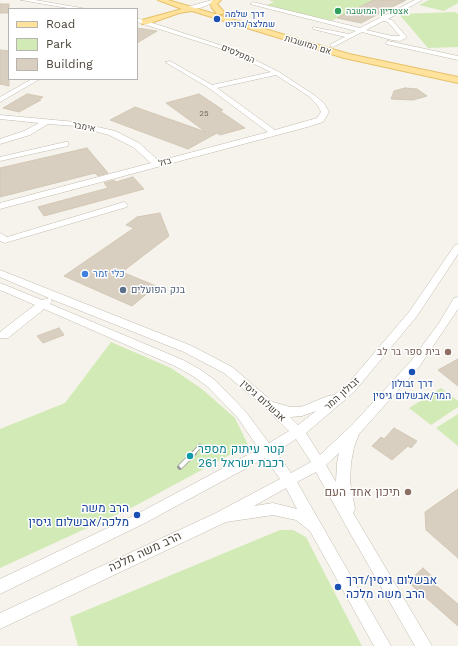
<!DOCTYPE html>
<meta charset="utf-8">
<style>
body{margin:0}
#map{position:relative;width:458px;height:646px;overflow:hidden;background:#f6f3ec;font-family:"Work Sans",sans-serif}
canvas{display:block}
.legend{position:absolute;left:8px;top:8px;width:130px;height:72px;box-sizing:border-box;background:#fff;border:1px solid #b7b4b0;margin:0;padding:5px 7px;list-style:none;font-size:12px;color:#4b4439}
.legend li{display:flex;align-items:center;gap:8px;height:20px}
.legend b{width:20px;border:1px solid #b7b4b0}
</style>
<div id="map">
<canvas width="458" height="646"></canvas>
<ul class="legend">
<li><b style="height:5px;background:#ffe39c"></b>Road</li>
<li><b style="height:11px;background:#d2eab5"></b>Park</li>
<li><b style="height:11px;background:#d8cfc1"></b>Building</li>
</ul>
</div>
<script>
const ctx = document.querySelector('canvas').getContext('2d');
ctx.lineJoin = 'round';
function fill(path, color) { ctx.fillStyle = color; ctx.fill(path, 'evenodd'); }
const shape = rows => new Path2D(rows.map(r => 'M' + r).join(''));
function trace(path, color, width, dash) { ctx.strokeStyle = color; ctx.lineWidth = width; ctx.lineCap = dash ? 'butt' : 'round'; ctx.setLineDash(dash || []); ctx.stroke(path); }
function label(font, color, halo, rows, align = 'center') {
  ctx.font = font + ' "Work Sans",Heebo,sans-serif'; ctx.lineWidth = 3; ctx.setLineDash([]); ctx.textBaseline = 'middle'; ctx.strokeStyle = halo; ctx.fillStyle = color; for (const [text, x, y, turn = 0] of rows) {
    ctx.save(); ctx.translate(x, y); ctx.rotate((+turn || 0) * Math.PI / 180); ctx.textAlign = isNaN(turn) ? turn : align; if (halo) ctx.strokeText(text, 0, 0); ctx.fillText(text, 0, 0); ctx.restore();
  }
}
fill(shape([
 [269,0,406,0,361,23,337,18,331,21,266,5,274,2],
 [429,0,458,0,458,3,444,11,419,5],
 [455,12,458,14,458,47,428,48,399,14],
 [111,342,171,368,202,389,235,418,248,445,133,507,0,568,0,429,65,403],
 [441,388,458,401,458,407,431,425,409,408],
 [458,414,458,446,436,428],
 [280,530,293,530,306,537,362,646,78,646,70,617]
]), '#d2eab5');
const building = shape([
 [374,0,406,0,361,23,337,18,374,0],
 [0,4,9,4,9,13,0,13,0,4],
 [137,28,157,31,137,43,137,28],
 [0,50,9,51,9,86,0,84,0,50],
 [405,88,417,89,427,96,413,100,391,99,394,91,405,88],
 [27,94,43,97,38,100,41,100,19,112,3,108,27,94],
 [199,94,223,110,220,111,245,128,220,135,217,133,188,149,110,120,135,107,206,132,166,103,199,94],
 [87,148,108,173,98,176,95,173,0,197,0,168,87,148],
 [133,177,144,189,44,216,38,207,108,188,104,183,114,180,116,182,133,177],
 [160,213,169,236,122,272,156,286,132,306,64,276,134,228,126,225,137,217,160,213],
 [59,328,64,335,43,343,37,336,59,328],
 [458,359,458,386,438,370,458,359],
 [394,428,417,441,411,448,408,446,392,460,372,446,381,437,384,439,394,428],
 [458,489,458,558,426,530,425,512,458,489],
 [423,568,436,580,433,583,458,604,458,626,408,582,423,568]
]);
fill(building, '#d8cfc1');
trace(building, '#d3c7b4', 1);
const minor = shape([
 [21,0,35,0,87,9,73,9,21,0],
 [212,0,220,0,200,8,187,10,184,8,212,0],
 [415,0,422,0,388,19,392,20,406,36,406,38,400,41,392,40,362,32,333,47,331,46,331,44,345,37,313,29,313,27,349,34,356,31,250,4,253,2,360,28,415,0],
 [383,21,388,22,400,36,392,36,366,30,383,21],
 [137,18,226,47,259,62,279,72,314,95,324,103,329,112,323,122,311,126,0,209,0,203,151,163,133,147,109,135,76,126,48,124,30,135,0,144,0,139,24,131,39,123,0,119,0,115,76,122,115,131,139,143,159,161,268,132,209,88,165,62,170,61,212,85,271,72,222,49,137,22,137,18],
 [276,75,310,97,318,106,321,112,317,118,275,130,217,88,276,75],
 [388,41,458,56,458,60,386,44,385,43,388,41],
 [32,79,40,79,0,102,0,97,32,79],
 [65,142,68,142,68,146,0,161,0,157,65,142],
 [124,202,128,205,127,207,8,242,5,243,0,241,0,233,7,237,124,202],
 [458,244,458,254,417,316,354,392,306,433,320,455,352,425,411,361,439,323,454,298,458,297,458,309,419,367,359,434,354,447,351,463,350,482,355,509,353,513,432,646,415,646,350,533,316,472,297,482,391,646,374,646,310,531,296,520,273,515,226,522,0,629,0,613,214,514,280,479,265,458,145,523,0,594,0,579,135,515,259,449,238,418,208,387,193,376,175,366,44,309,8,338,0,338,0,332,35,305,0,290,0,283,42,300,49,298,0,277,0,270,192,346,232,367,273,402,290,407,301,407,328,396,334,395,346,386,409,312,455,245,458,244],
 [51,299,184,352,224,373,261,404,289,431,269,443,246,412,216,381,201,370,183,360,50,304,52,301,51,299],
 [316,411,298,425,290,417,302,416,316,411],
 [296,439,311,462,291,473,276,452,296,439],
 [339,453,337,463,336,482,326,465,339,453],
 [286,488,297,509,273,503,254,506,286,488]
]);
const major = shape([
 [158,0,168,0,349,54,458,77,458,83,344,58,192,11,179,13,148,24,142,24,142,20,182,9,158,0],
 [213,0,221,0,217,4,224,12,223,14,217,14,212,8,210,3,213,0]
]);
trace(minor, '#c2bbae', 1);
trace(major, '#e6c16a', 2);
fill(minor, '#fff');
fill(major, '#ffe39c');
const railFar1 = shape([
 [193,454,200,446]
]);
const rail = shape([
 [180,467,194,453]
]);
trace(railFar1, '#9a9a9a', 4.5);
trace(rail, '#9a9a9a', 5.5);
trace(railFar1, '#fff', 3, [10]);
trace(rail, '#fff', 4, [12]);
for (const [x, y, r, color] of [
 [338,11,4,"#2e9e5b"],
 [217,19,4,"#1a4fb4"],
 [85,274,4,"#3f7fe0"],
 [123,290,4,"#5c6f8a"],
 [448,352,4,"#8d6e63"],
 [412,372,4,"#1a4fb4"],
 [190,456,4,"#0f9aa8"],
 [408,492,4,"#8d6e63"],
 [137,515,4,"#1a4fb4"],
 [338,587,4,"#1a4fb4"]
]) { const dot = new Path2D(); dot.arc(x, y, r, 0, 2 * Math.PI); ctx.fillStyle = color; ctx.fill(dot); trace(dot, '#fff', 1.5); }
label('8px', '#6e675b', null, [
 ["25",204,114]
]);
label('9px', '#27864d', '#fff', [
 ["אצטדיון המושבה",346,11]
], 'left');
label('9px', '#164399', '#fff', [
 ["דרך שלמה",225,14],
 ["שמלצר/גרניט",225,24]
], 'left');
label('9px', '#4b4439', '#fff', [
 ["אם המושבות",308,45,17],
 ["המפלסים",238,54,23],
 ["אימבר",84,127,11],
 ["בזל",165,162,-15]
]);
label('10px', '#366cbe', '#fff', [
 ["כלי זמר",93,274]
], 'left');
label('10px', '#4e5e75', '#fff', [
 ["בנק הפועלים",131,290]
], 'left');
label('10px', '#785e54', '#fff', [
 ["בית ספר בר לב",440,352]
], 'right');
label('10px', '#164399', '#fff', [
 ["דרך זבולון",412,384],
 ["המר/אבשלום גיסין",412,396]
]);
label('10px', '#4b4439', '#fff', [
 ["זבולון המר",342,394,-42],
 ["אבשלום גיסין",263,401,42]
]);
label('12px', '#0d838f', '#fff', [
 ["קטר עיתוק מספר",198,449],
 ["261 רכבת ישראל",198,463]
], 'left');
label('12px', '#785e54', '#fff', [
 ["תיכון אחד העם",400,492]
], 'right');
label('12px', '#164399', '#fff', [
 ["הרב משה",129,508],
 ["מלכה/אבשלום גיסין",129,522],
 ["אבשלום גיסין/דרך",346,580,"left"],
 ["הרב משה מלכה",346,594,"left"]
], 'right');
label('12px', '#4b4439', '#fff', [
 ["הרב משה מלכה",145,552,-25]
]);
</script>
